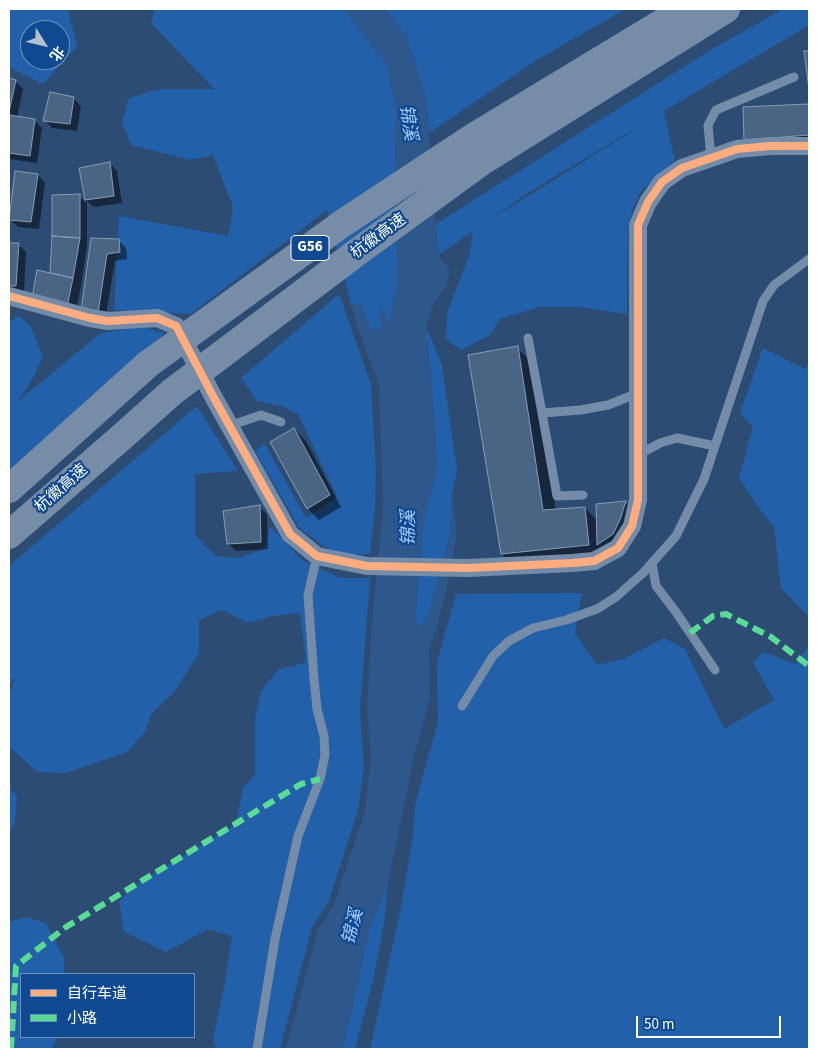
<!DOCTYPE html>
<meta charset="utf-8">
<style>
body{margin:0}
#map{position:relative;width:818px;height:1058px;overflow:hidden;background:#2c4c74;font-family:"Source Sans 3","Noto Sans SC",sans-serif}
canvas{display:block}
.frame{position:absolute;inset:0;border:10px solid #fff;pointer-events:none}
.legend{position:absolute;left:20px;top:973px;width:175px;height:65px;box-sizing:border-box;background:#0f4991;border:1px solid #6f92bd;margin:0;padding:6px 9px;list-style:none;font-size:15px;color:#fff}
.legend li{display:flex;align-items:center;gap:10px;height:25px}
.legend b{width:25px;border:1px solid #6f92bd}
.north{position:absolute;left:20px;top:20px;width:50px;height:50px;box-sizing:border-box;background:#0f4991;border:1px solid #6f92bd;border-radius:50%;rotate:126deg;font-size:14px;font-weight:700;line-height:20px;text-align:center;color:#fff}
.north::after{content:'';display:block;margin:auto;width:18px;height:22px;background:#b5c0ce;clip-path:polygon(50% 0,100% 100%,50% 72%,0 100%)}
.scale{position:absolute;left:636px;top:1016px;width:145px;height:22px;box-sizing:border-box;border:2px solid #fff;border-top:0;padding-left:6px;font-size:15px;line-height:18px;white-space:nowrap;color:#fff;-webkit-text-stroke:4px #0f4991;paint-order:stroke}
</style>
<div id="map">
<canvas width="818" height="1058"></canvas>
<div class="frame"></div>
<ul class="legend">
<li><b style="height:6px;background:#ffac80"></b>自行车道</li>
<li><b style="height:6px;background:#5adb95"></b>小路</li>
</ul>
<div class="north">北</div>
<div class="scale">50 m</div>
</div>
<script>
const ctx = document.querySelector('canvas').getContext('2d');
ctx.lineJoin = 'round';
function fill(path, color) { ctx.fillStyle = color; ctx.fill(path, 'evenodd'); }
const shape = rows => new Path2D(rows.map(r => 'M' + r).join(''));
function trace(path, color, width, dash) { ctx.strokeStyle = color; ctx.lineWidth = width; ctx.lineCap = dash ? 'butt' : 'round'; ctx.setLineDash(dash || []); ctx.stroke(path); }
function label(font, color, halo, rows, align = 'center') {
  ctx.font = font + ' "Source Sans 3","Noto Sans SC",sans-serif'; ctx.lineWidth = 4.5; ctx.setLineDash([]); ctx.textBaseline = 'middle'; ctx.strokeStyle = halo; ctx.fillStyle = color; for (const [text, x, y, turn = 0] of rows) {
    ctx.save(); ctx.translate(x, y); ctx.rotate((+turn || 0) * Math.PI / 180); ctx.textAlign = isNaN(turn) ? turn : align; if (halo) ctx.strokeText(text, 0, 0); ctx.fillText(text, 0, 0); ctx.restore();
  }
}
fill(shape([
 [9,9,68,9,77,46,43,84,9,67],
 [30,30,60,30,60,60,30,60],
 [155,9,344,9,387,65,397,112,395,135,398,282,389,324,374,332,367,321,361,305,351,304,327,210,191,314,114,310,119,216,228,236,233,207,213,155,190,160,131,145,122,122,129,98,159,89,214,89,151,23],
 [385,9,626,9,540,58,429,133,426,98,406,36],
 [783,9,809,9,809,25,664,111,675,161,641,191,632,210,628,230,627,314,578,307,539,307,500,319,490,335,461,350,446,339,447,313,469,256,473,231,438,255,436,224,712,49],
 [633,130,633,131,486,222,529,192],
 [339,294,371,384,376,471,375,509,370,554,342,555,325,547,300,529,255,451,265,444,306,518,337,497,298,414,281,406,257,401,241,378],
 [19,316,31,327,43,357,32,380,17,402,101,333,142,327,165,333,9,470,9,322],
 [426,326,442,365,457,470,452,494,450,536,428,616,421,628,415,621,423,522,437,471,435,428],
 [763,348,805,369,809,364,809,617,781,588,774,527,758,507,739,478,753,427,740,413],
 [197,406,238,471,195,474,195,535,215,556,239,558,264,549,270,526,302,560,340,578,370,578,360,710,364,769,358,810,329,901,312,927,280,1049,216,1049,213,1038,224,988,232,936,208,929,166,952,124,932,119,901,138,883,236,824,243,788,255,775,255,718,261,691,278,670,306,662,300,613,272,616,248,623,222,610,199,620,199,653,174,692,151,714,145,732,127,752,66,773,37,772,9,746,9,693,16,677,9,684,9,566],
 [582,593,575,633,597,665,623,659,664,638,685,649,724,729,774,700,753,663,763,652,796,664,809,645,809,1049,370,1049,400,912,413,835,415,804,438,722,437,663,456,594],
 [9,788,17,796,15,821,9,834],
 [388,883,384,924,373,981,355,1049,342,1049,351,1013,369,929],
 [26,917,46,923,64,958,64,974,21,974,21,1037,57,1037,52,1049,9,1049,9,922]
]), '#2260a9');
fill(shape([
 [344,9,385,9,406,36,426,98,438,255,450,270,447,285,434,303,426,326,435,428,437,471,423,522,415,621,421,628,428,616,450,536,452,494,457,532,448,581,436,630,429,649,430,698,414,755,388,883,369,929,351,1013,342,1049,286,1049,318,930,333,907,365,811,371,760,367,708,371,633,383,506,379,383,359,332,351,304,361,305,367,321,374,332,381,328,379,307,386,313,389,322,398,282,395,135,397,112,387,65]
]), '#2e588c');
fill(shape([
 [9,80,15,81,23,89,17,118,34,120,42,128,37,163,9,159],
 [73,98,81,106,77,131,52,128,45,120],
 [809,105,809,147,757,151,744,108],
 [109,163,117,171,122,203,94,207,87,201,87,246,81,287,75,314,41,305,79,196,86,203,81,169],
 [38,175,45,183,39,229,18,227,10,219],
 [92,239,118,240,126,248,127,259,115,261,105,320,90,318],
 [9,244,18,244,26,252,24,293,9,292],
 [517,348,533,363,556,511,585,508,598,521,625,502,633,510,604,560,518,569,502,554],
 [294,429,306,441,341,507,319,520,308,509,271,442],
 [259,507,267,514,268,549,236,551,228,543]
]), '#0007');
const building = shape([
 [804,51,809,51,809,89,804,51],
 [9,78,16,80,9,112,9,78],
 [50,92,74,97,70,124,43,121,50,92],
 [809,104,809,135,744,140,743,107,809,104],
 [9,115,35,119,30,156,9,153,9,115],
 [110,162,114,196,85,200,79,168,110,162],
 [15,171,38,174,31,222,9,220,15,171],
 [80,194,80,238,52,236,52,195,80,194],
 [52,236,80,238,73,278,50,273,52,236],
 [91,238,119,239,120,252,107,254,98,313,81,311,91,238],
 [9,243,19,243,16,286,9,286,9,243],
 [37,270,73,278,67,307,32,298,37,270],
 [518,346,543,510,585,507,589,545,501,554,468,355,518,346],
 [294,428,330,495,307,509,270,442,294,428],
 [626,501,620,520,613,534,597,545,596,504,626,501],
 [260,505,261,542,227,544,223,511,260,505]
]);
fill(building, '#4a6483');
trace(building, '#899db5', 1);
trace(shape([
 [711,159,708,125,716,110,794,77],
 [528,338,542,413,581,410,608,405,638,393],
 [542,413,557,496,583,495],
 [229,426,261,415,281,422],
 [638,455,660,443,677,438,715,446],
 [652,563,656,586,676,612,715,670],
 [462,706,493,656,509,641,533,628,566,620,597,609,616,597,643,573,676,536,704,479,763,301,774,285,809,259],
 [257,1049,275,939,298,836,320,779,325,755,324,736,317,709,314,679,308,595,317,556]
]), '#748ca7', 9);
trace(shape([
 [9,296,90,318,108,321,157,318,176,326,214,398,290,534,317,556,367,566,468,568,572,563,594,561,618,548,632,526,638,500,638,225,648,202,662,182,682,168,737,149,770,146,809,146]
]), '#748ca7', 18);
trace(shape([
 [9,489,148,364,343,223,475,136,685,9],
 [9,535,124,435,172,392,356,253,484,160,726,9]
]), '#778ca7', 28);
trace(shape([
 [690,633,713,616,726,614,771,637,809,666],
 [11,1049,16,966,66,927,301,784,320,779]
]), '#5adb95', 6, [12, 6]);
trace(shape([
 [9,296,90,318,108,321,157,318,176,326,214,398,290,534,317,556,367,566,468,568,572,563,594,561,618,548,632,526,638,500,638,225,648,202,662,182,682,168,737,149,770,146,809,146]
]), '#ffac80', 8);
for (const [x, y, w] of [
 [310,248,38]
]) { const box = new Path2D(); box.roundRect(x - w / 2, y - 12.5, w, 25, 4); ctx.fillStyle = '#0f4991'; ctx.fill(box); trace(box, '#fff', 1); }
label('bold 15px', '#fff', null, [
 ["G56",310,248]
]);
label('16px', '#fff', '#0f4991', [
 ["杭徽高速",379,237,-36],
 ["杭徽高速",62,489,-41]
]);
label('italic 18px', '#a5cdfb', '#0f4991', [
 ["锦溪",407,123,81],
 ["锦溪",410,528,-90],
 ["锦溪",354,927,-75]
]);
</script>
